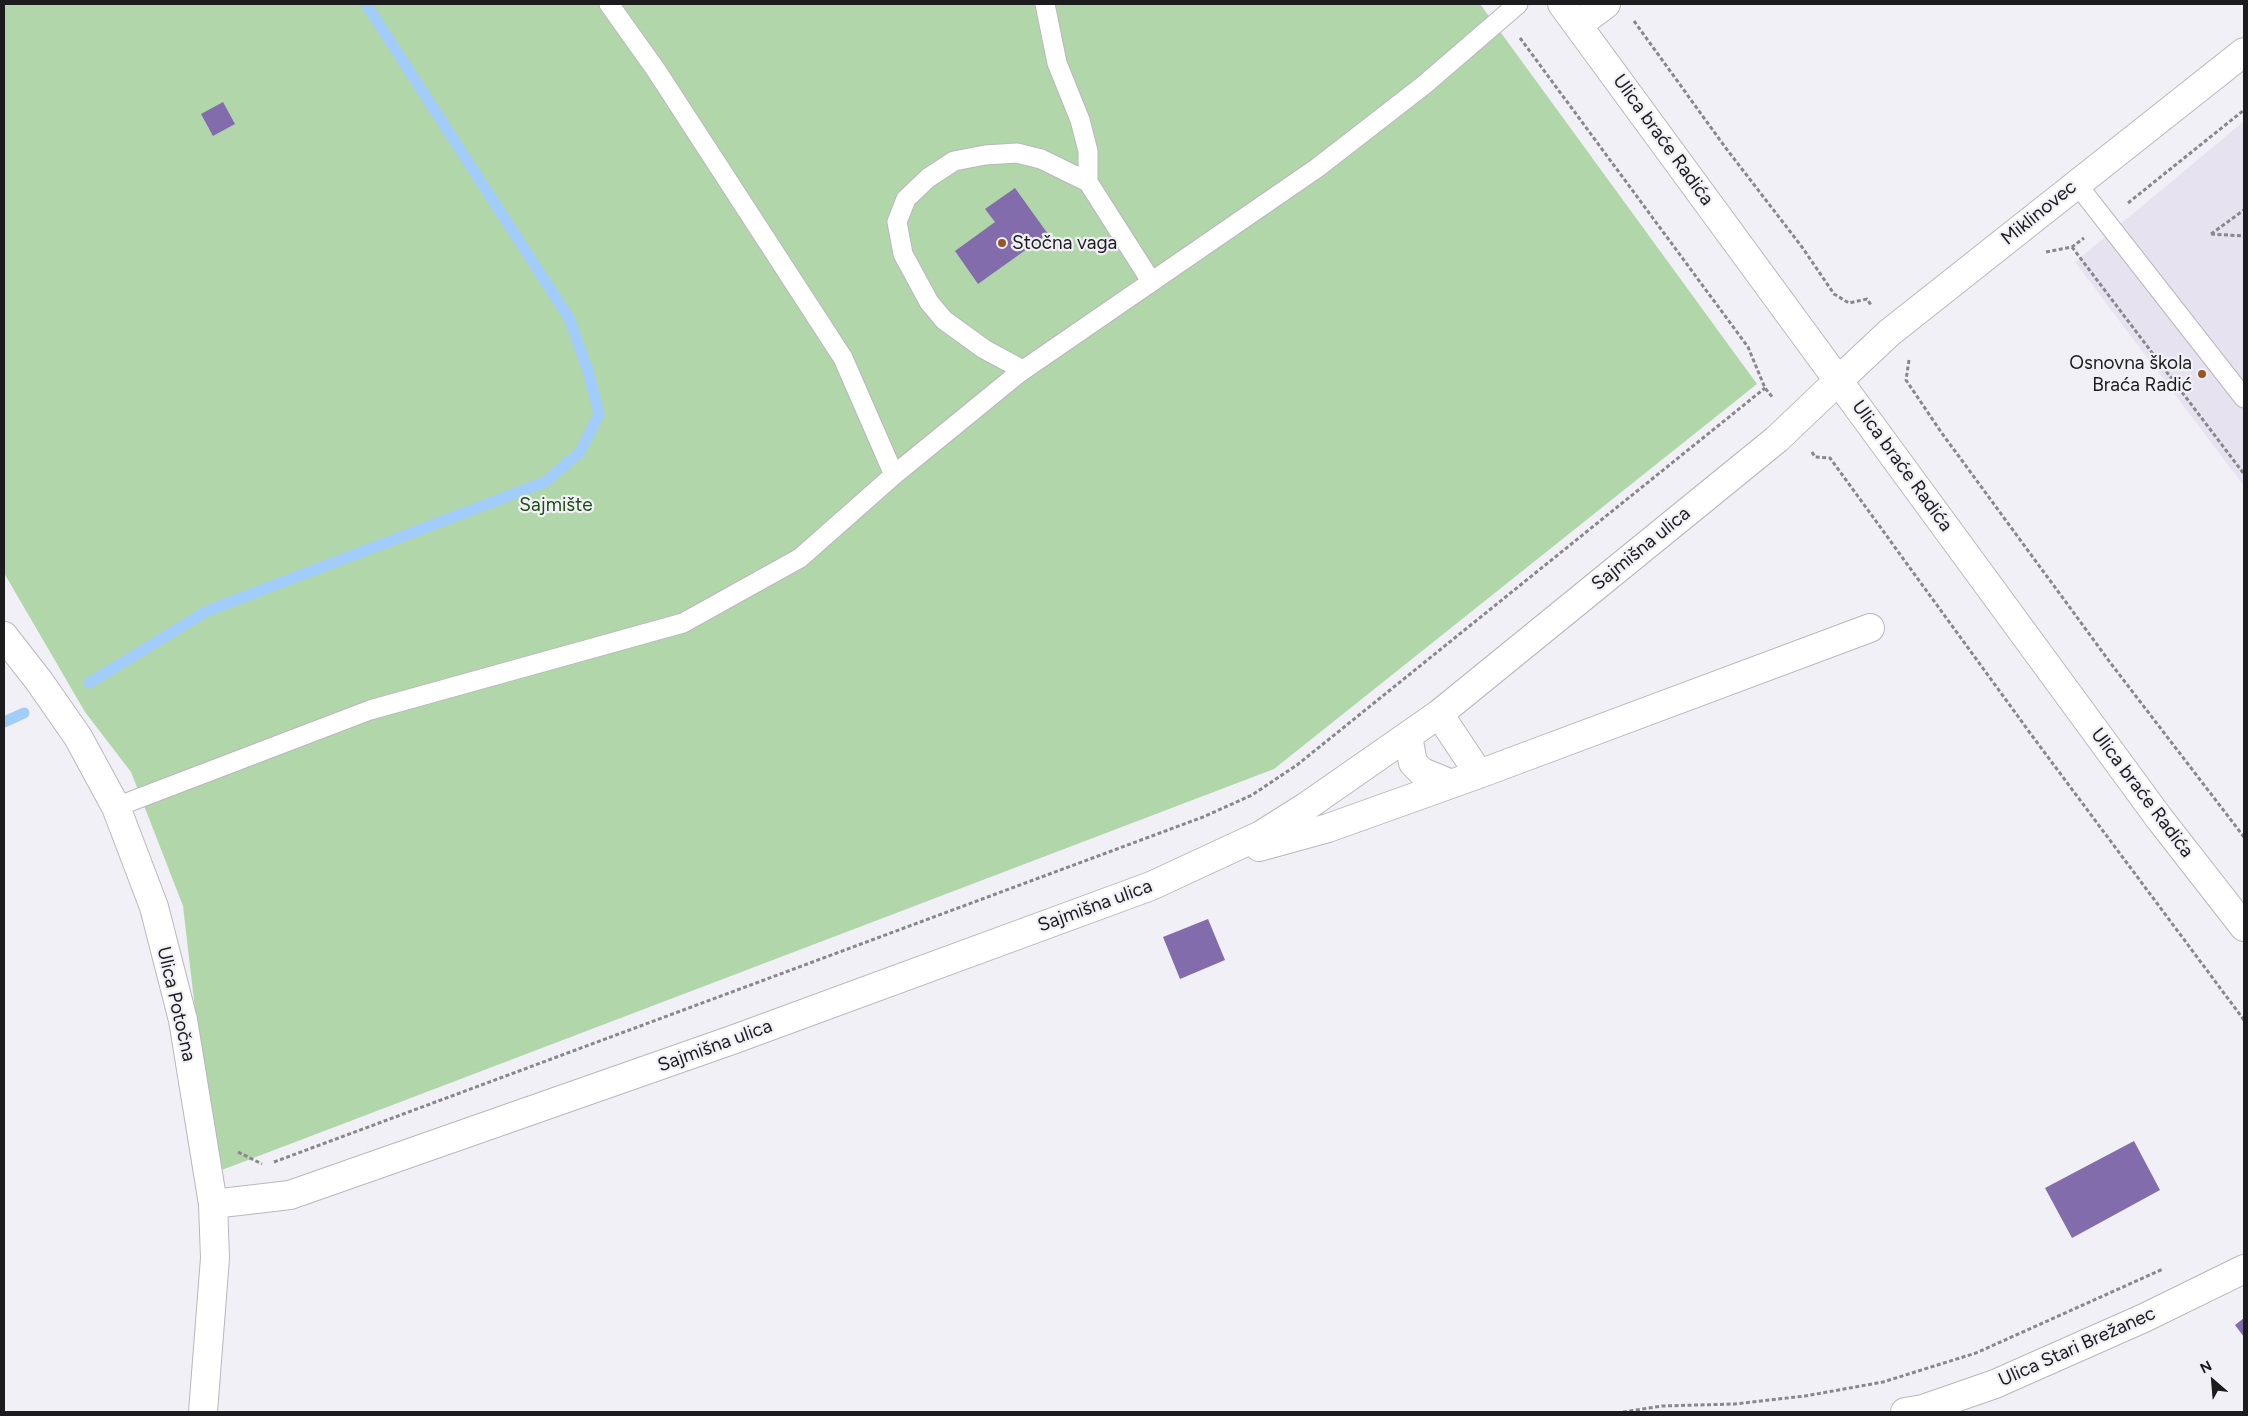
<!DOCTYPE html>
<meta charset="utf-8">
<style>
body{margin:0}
#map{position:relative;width:2248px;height:1416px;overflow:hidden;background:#f2f0f7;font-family:Figtree,sans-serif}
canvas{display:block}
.frame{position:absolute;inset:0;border:5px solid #1c1c1e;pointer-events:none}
.north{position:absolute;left:2188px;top:1356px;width:50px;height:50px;-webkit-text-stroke:4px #f2f0f7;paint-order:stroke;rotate:333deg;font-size:14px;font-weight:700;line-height:20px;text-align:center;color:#1c1c1e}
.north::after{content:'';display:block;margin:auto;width:18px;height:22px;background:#1c1c1e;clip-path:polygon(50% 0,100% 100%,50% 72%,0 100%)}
</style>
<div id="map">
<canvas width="2248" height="1416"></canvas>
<div class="frame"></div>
<div class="north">N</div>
</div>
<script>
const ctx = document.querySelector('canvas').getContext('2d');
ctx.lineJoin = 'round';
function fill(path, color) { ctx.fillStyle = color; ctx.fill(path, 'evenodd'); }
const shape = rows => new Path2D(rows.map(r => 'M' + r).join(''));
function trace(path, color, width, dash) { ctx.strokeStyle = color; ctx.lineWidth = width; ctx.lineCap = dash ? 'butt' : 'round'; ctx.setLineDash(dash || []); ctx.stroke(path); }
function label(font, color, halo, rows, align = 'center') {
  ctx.font = font + ' Figtree,sans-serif'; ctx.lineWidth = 4.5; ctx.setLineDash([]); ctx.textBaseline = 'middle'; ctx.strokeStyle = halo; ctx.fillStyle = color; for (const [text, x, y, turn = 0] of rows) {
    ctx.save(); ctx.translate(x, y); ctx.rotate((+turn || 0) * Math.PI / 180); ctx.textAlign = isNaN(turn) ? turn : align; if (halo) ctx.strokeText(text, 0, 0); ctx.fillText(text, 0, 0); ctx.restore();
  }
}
fill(shape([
 [2244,121,2244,486,2075,262]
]), '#e6e2f0');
fill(shape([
 [4,4,1480,4,1757,384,1274,769,214,1173,183,906,131,772,85,712,4,573]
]), '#b1d6aa');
trace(shape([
 [89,683,207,611,545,482,580,452,599,414,588,371,569,318,366,4],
 [4,722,24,713]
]), '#a2cdfb', 11);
fill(shape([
 [223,102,235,124,213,136,201,114],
 [1015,188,1048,234,978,284,955,251,995,222,985,209],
 [1208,919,1225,960,1180,979,1163,937],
 [2134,1141,2160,1190,2072,1238,2045,1188],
 [2244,1318,2244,1337,2235,1325]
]), '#836cac');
const service = shape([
 [609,4,656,70,843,358,894,475],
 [1045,4,1057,63,1080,120,1088,151,1088,182,1151,281],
 [2076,183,2244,398],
 [1023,370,984,349,944,320,929,302,903,254,897,222,906,199,928,178,954,161,985,155,1017,153,1041,159,1088,182],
 [116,807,370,710,683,623,800,558,894,475,1019,373,1317,168,1424,85,1518,4]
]);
const minor = shape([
 [1578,25,1606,4],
 [4,636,39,681,78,737,116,807,154,907,183,1020,213,1204,215,1258,203,1412],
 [1439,714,1479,774],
 [1408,736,1413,763,1422,772,1449,783],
 [1259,847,1328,828,1479,774,1870,628],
 [213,1204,290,1195,732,1040,1151,886,1261,835,1307,806,1439,714,1777,439,1840,379]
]);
const secondary = shape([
 [1562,4,2159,818,2244,927],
 [1840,379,1889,333,2244,52],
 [1905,1412,1923,1409,1995,1384,2144,1318,2244,1269]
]);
trace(service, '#b9b7bd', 21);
trace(minor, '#b9b7bd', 30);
trace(secondary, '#b9b7bd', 30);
trace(shape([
 [1634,21,1725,147,1802,247,1834,294,1849,303,1867,299,1871,305],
 [1520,38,1748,347,1765,388,1773,398],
 [2128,203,2244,110],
 [2211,234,2244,210],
 [2211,234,2244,236],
 [2072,247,2244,474],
 [2046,252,2072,247,2084,238],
 [1909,360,1906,380,1941,432,2112,665,2244,837],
 [1812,452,1815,457,1830,458,2030,733,2244,1020],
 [238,1152,262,1164],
 [274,1162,1203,817,1252,795,1297,765,1765,388],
 [1623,1412,1662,1406,1735,1404,1805,1396,1883,1382,1976,1353,2163,1269]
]), '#88878c', 3, [4, 2.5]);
trace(service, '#fff', 19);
trace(minor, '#fff', 28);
trace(secondary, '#fff', 28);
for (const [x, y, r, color] of [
 [1002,243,5,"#985623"],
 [2202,374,5,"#985623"]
]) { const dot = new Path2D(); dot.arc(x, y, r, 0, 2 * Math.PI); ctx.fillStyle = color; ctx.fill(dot); trace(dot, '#f2f0f7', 2); }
label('19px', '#1c1c1e', '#f2f0f7', [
 ["Ulica braće Radića",1663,140,54],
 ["Miklinovec",2039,213,-39],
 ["Ulica braće Radića",1902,466,54],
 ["Sajmišna ulica",1641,549,-39],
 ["Ulica braće Radića",2142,793,53],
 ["Sajmišna ulica",1095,906,-20],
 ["Ulica Potočna",176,1004,77],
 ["Sajmišna ulica",715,1046,-20],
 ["Ulica Stari Brežanec",2077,1347,-24]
]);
label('19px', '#1c1c1e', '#f2f0f7', [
 ["Stočna vaga",1012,243],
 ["Osnovna škola",2192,363,"right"],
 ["Braća Radić",2192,385,"right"]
], 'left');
label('19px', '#1d4d12', '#f2f0f7', [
 ["Sajmište",556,505]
]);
</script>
